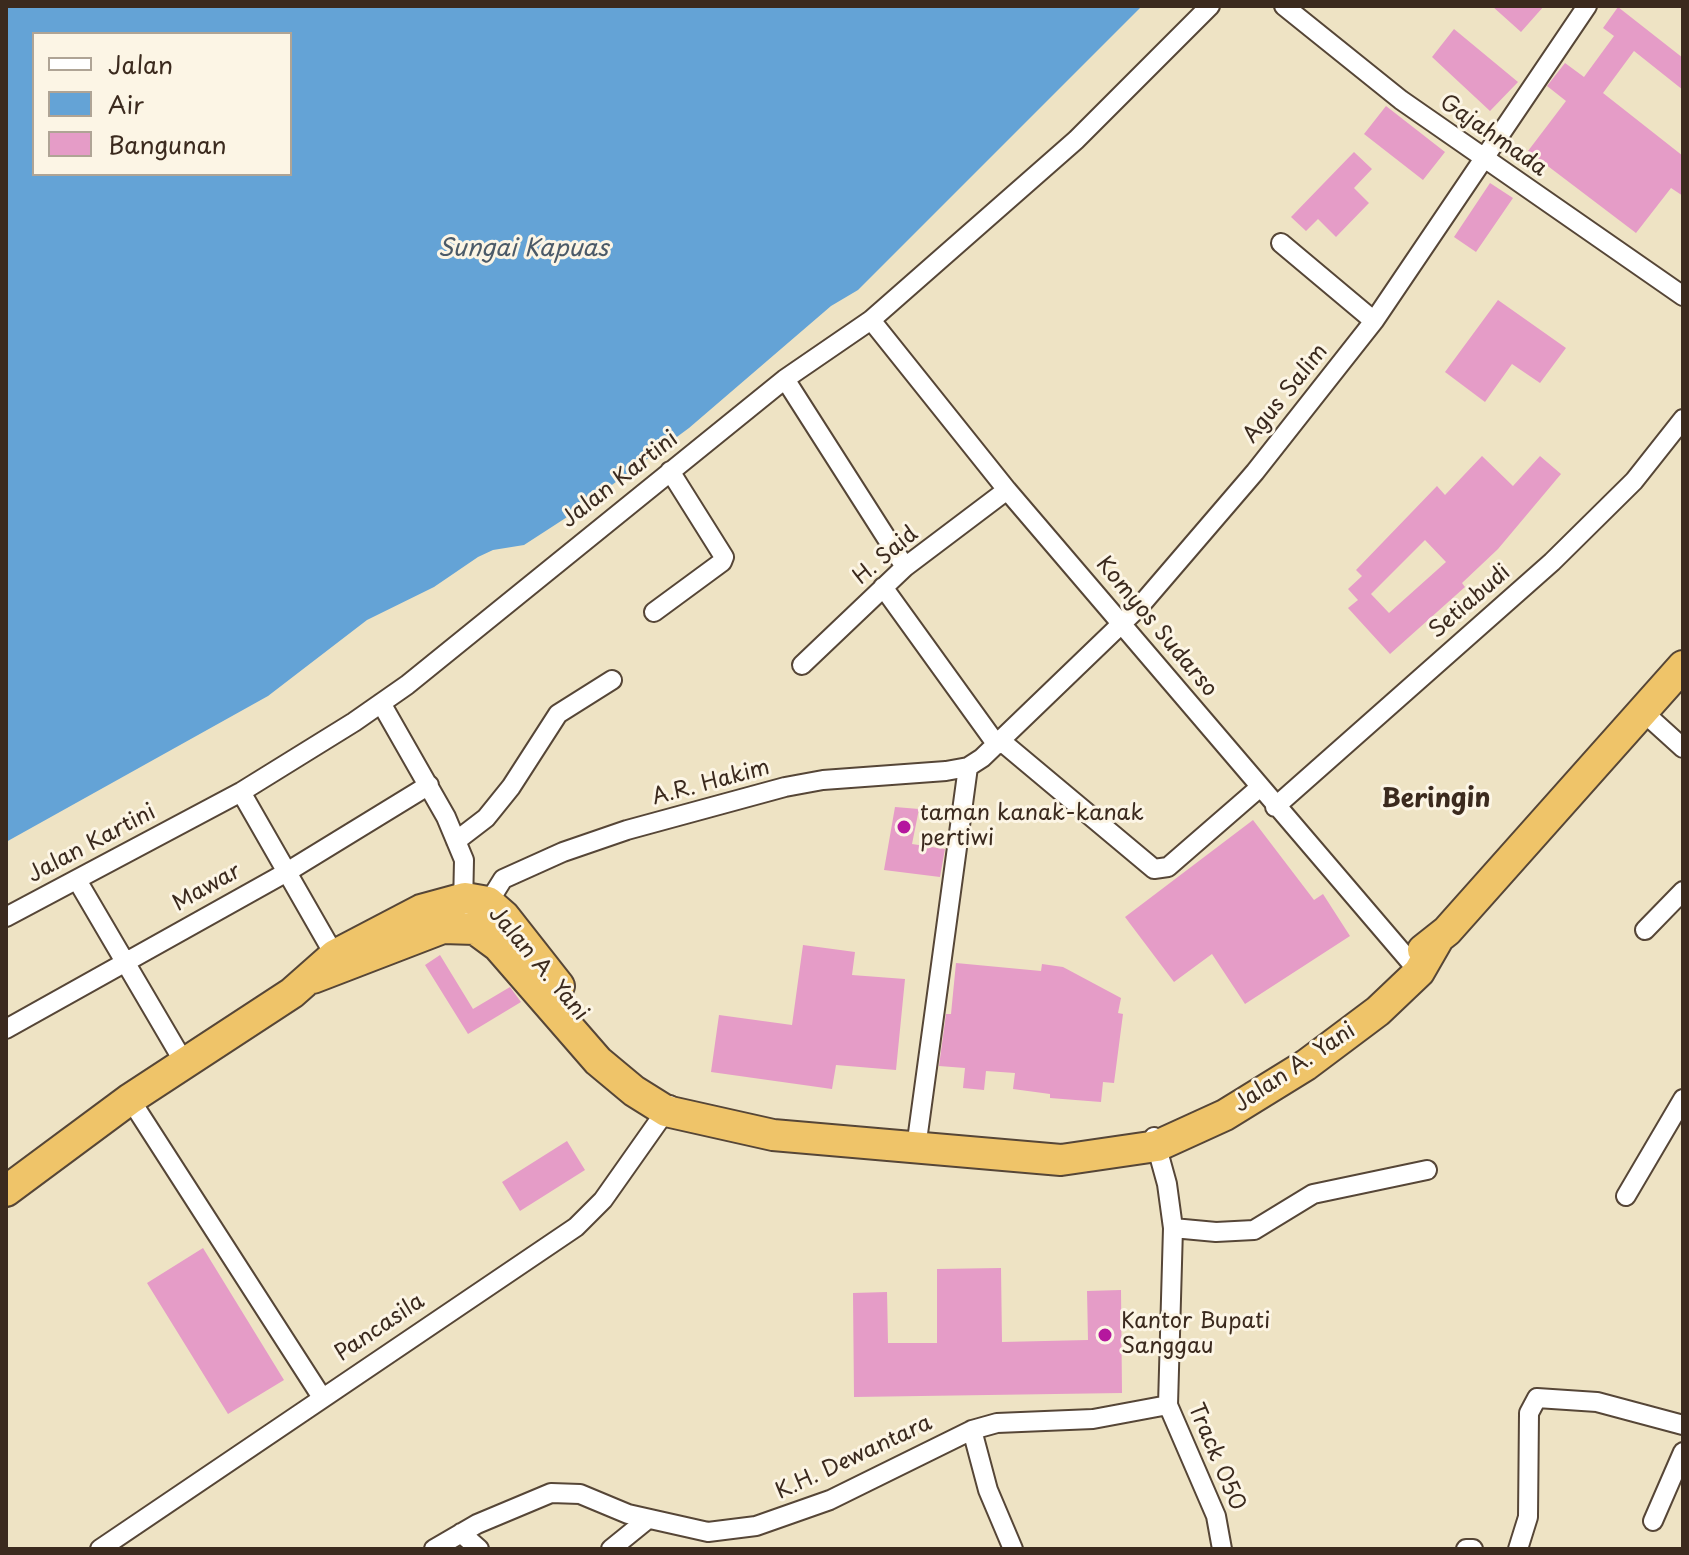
<!DOCTYPE html>
<style>
body{margin:0}
#map{position:relative;width:1689px;height:1555px;overflow:hidden;background:#eee3c4;font-family:"Playpen Sans",sans-serif}
canvas{display:block}
.frame{position:absolute;inset:0;border:8px solid #3b2a1e;pointer-events:none}
.legend{position:absolute;left:32px;top:32px;width:260px;height:144px;box-sizing:border-box;background:#fcf5e5;border:2px solid #afa495;margin:0;padding:10px 14px;list-style:none;font-size:24px;color:#3b2a1e}
.legend li{display:flex;align-items:center;gap:16px;height:40px}
.legend b{width:40px;border:2px solid #afa495}
</style>
<div id="map">
<canvas width="1689" height="1555"></canvas>
<div class="frame"></div>
<ul class="legend">
<li><b style="height:10px;background:#fff"></b>Jalan</li>
<li><b style="height:22px;background:#64a3d6"></b>Air</li>
<li><b style="height:22px;background:#e59cc7"></b>Bangunan</li>
</ul>
</div>
<script>
const ctx = document.querySelector('canvas').getContext('2d');
ctx.lineJoin = 'round';
function fill(path, color) { ctx.fillStyle = color; ctx.fill(path, 'evenodd'); }
const shape = rows => new Path2D(rows.map(r => 'M' + r).join(''));
function trace(path, color, width, dash) { ctx.strokeStyle = color; ctx.lineWidth = width; ctx.lineCap = dash ? 'butt' : 'round'; ctx.setLineDash(dash || []); ctx.stroke(path); }
function label(font, color, halo, rows, align = 'center') {
  ctx.font = font + ' "Playpen Sans",sans-serif'; ctx.lineWidth = 6; ctx.setLineDash([]); ctx.textBaseline = 'middle'; ctx.strokeStyle = halo; ctx.fillStyle = color; for (const [text, x, y, turn = 0] of rows) {
    ctx.save(); ctx.translate(x, y); ctx.rotate((+turn || 0) * Math.PI / 180); ctx.textAlign = isNaN(turn) ? turn : align; if (halo) ctx.strokeText(text, 0, 0); ctx.fillText(text, 0, 0); ctx.restore();
  }
}
fill(shape([
 [6,6,1142,6,858,290,831,306,689,428,578,510,524,545,493,550,478,557,434,587,367,620,268,696,6,842],
 [34,34,290,34,290,174,34,174]
]), '#64a3d6');
fill(shape([
 [1492,6,1544,6,1521,32],
 [1618,7,1683,58,1683,90,1634,51,1603,93,1683,156,1683,196,1671,188,1636,233,1528,151,1566,101,1547,86,1565,63,1584,77,1614,36,1603,28],
 [1454,29,1518,82,1490,111,1432,57],
 [1386,106,1445,152,1423,180,1364,134],
 [1354,152,1372,169,1354,188,1369,203,1336,237,1318,219,1306,231,1291,217],
 [1490,183,1513,198,1476,252,1454,237],
 [1498,300,1566,348,1540,383,1512,364,1485,402,1445,372],
 [1482,456,1513,486,1540,456,1561,474,1498,549,1462,583,1465,587,1390,654,1348,608,1358,600,1348,589,1362,576,1356,570,1437,486,1445,495],
 [1425,540,1446,562,1389,613,1371,594],
 [895,807,919,809,912,844,945,849,940,877,884,870],
 [1253,820,1314,900,1323,894,1350,936,1245,1004,1212,954,1174,982,1125,917],
 [803,945,855,952,852,975,905,979,896,1070,836,1065,832,1089,711,1072,719,1015,792,1025],
 [440,955,473,1009,510,987,521,1002,468,1034,425,965],
 [956,963,1041,971,1042,964,1063,967,1121,998,1118,1013,1123,1014,1114,1083,1103,1082,1101,1102,1050,1098,1050,1094,1013,1089,1015,1073,986,1071,984,1090,963,1088,965,1068,939,1066,946,1014,951,1014],
 [567,1141,585,1170,520,1211,502,1182],
 [203,1248,284,1380,228,1414,147,1283],
 [1001,1268,1002,1342,1088,1340,1087,1291,1121,1290,1122,1393,854,1397,853,1293,887,1292,888,1343,937,1343,937,1269]
]), '#e59cc7');
const minor = shape([
 [1284,6,1401,100,1683,296],
 [1281,243,1374,321],
 [871,320,1007,490,1419,972],
 [785,379,905,567],
 [883,587,997,745],
 [654,612,722,562,724,557,670,471],
 [802,665,905,567,1007,490],
 [381,703,446,817,464,860,463,907],
 [1641,710,1683,748],
 [1001,741,1154,869,1168,867,1259,788],
 [241,792,339,963],
 [1275,807,1552,562,1634,481,1683,419],
 [456,841,486,818,511,787,558,714,612,680],
 [77,880,185,1064],
 [485,908,503,879,563,852,627,830,785,787,823,780,946,771,968,767,982,758,1140,606,1255,472,1374,321,1587,6],
 [6,917,241,792,354,722,407,685,785,379,871,320,1076,140,1210,6],
 [1645,930,1683,891],
 [6,1029,287,872,429,785],
 [130,1099,321,1396],
 [1154,1137,1167,1184,1173,1228,1168,1405,1216,1516,1222,1549],
 [916,1148,968,767],
 [1626,1196,1683,1099],
 [1173,1228,1216,1232,1254,1230,1313,1194,1427,1170],
 [972,1430,988,1490,1013,1549],
 [1653,1521,1683,1452],
 [461,1533,479,1549],
 [100,1549,576,1227,603,1200,670,1105],
 [434,1549,477,1524,551,1493,580,1494,628,1514,708,1532,756,1526,830,1500,972,1430,997,1423,1093,1419,1168,1405],
 [611,1549,648,1519],
 [1466,1549,1473,1549],
 [1518,1549,1528,1517,1529,1413,1537,1398,1597,1402,1683,1425]
]);
const trunk = shape([
 [1423,950,1447,931,1683,666],
 [313,978,443,928,475,929,498,946,598,1061,634,1091,666,1111,773,1135,1061,1160,1157,1146,1225,1115,1306,1065,1378,1011,1419,972,1438,939],
 [6,1191,130,1099,292,993,335,955,421,910,465,898,488,902,504,916,559,986]
]);
trace(minor, '#564637', 22);
trace(trunk, '#564637', 34);
trace(minor, '#fff', 18);
trace(trunk, '#efc469', 30);
for (const [x, y, r, color] of [
 [904,827,8,"#b5179e"],
 [1105,1335,8,"#b5179e"]
]) { const dot = new Path2D(); dot.arc(x, y, r, 0, 2 * Math.PI); ctx.fillStyle = color; ctx.fill(dot); trace(dot, '#fcf5e5', 3); }
label('22px', '#3b2a1e', '#fcf5e5', [
 ["Gajahmada",1493,136,35],
 ["Agus Salim",1286,394,-51],
 ["Jalan Kartini",620,480,-38],
 ["H. Said",886,556,-40],
 ["Setiabudi",1470,602,-41],
 ["Komyos Sudarso",1156,627,50],
 ["A.R. Hakim",711,783,-15],
 ["Jalan Kartini",92,844,-28],
 ["Mawar",207,888,-29],
 ["Jalan A. Yani",538,964,50],
 ["Jalan A. Yani",1295,1068,-34],
 ["Pancasila",380,1328,-34],
 ["Track 050",1216,1457,67],
 ["K.H. Dewantara",854,1458,-25]
]);
label('22px', '#3b2a1e', '#fcf5e5', [
 ["taman kanak-kanak",920,814],
 ["pertiwi",920,839],
 ["Kantor Bupati",1121,1322],
 ["Sanggau",1121,1347]
], 'left');
label('italic 24px', '#4b5a68', '#fcf5e5', [
 ["Sungai Kapuas",523,249]
]);
label('bold 26px', '#3b2a1e', '#fcf5e5', [
 ["Beringin",1436,800]
]);
</script>
